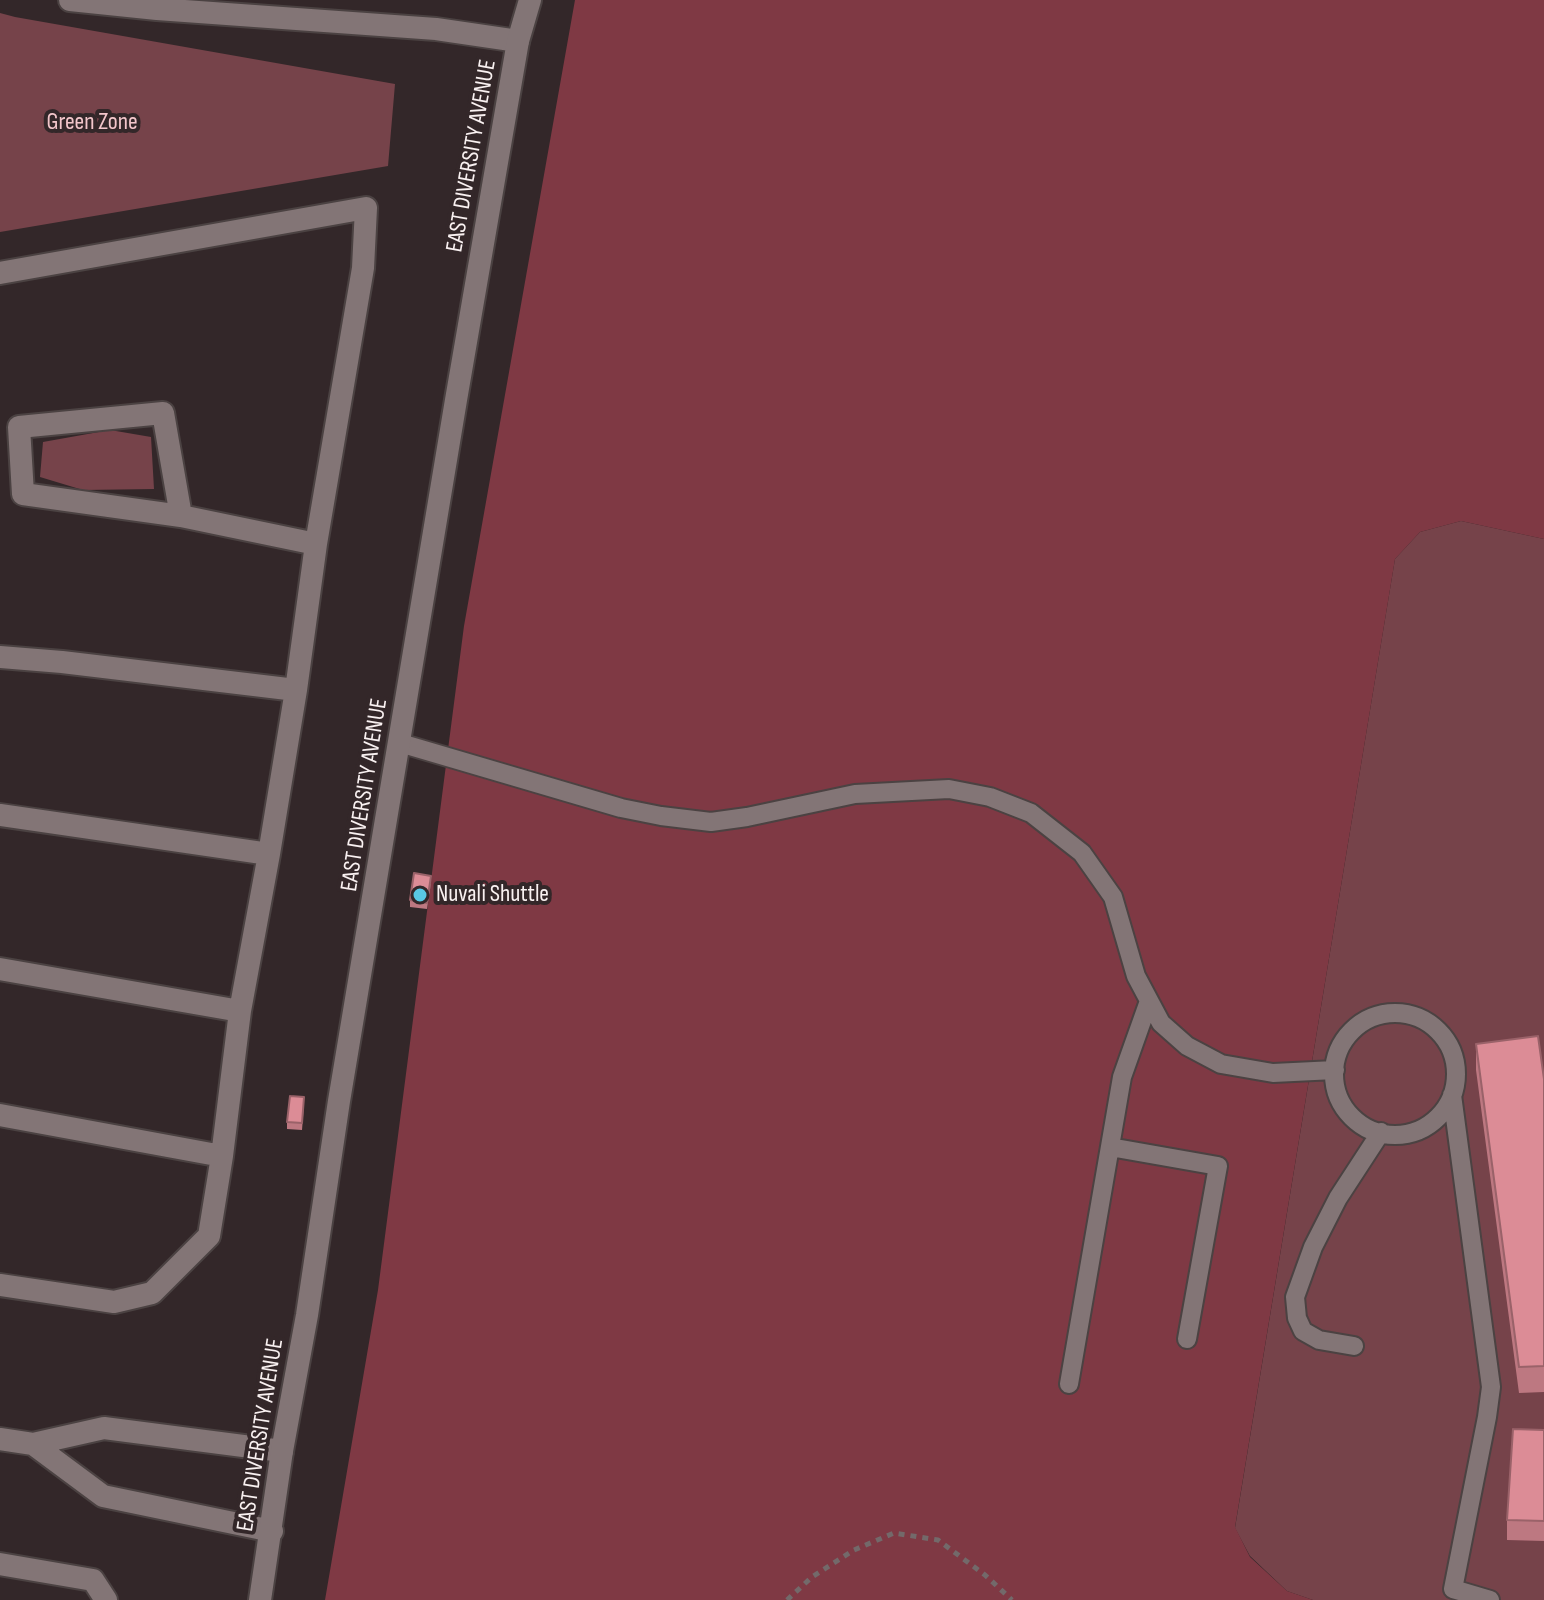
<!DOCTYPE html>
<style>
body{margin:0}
canvas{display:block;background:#332729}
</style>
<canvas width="1544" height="1600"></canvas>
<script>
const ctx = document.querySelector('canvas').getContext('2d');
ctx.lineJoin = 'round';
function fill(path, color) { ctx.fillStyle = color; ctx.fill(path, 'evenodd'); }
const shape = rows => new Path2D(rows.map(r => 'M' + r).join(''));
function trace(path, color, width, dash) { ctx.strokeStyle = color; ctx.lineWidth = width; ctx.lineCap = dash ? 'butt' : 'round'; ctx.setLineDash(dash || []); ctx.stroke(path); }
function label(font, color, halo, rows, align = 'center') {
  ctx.font = font + ' "Sofia Sans Condensed",sans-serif'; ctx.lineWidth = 8; ctx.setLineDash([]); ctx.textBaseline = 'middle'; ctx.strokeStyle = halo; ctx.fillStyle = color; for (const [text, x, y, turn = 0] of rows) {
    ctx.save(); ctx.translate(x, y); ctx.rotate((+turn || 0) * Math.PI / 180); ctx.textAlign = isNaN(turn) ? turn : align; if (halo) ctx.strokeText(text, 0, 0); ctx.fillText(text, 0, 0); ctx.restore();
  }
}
fill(shape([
 [0,13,15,17,395,84,388,166,0,232],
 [110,430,151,437,154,489,83,490,40,477,43,442],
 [1461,521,1544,539,1544,1600,1313,1600,1287,1591,1250,1556,1235,1528,1395,559,1420,532]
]), '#76434a');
fill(shape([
 [575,0,1544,0,1544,539,1461,521,1420,532,1395,559,1235,1527,1250,1557,1287,1591,1313,1600,325,1600,378,1290,464,626]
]), '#7f3944');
const service = shape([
 [400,743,621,808,661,816,711,822,747,817,855,794,949,789,990,797,1031,813,1082,853,1113,897,1136,976,1161,1023,1187,1046,1221,1064,1273,1073,1335,1070],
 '1334 1074a61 61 0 1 1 122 0a61 61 0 1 1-122 0Z',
 [1452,1095,1491,1387,1487,1417,1453,1589,1490,1600],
 [1110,1147,1218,1166,1187,1339],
 [1354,1346,1319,1340,1303,1331,1297,1318,1295,1297,1313,1247,1338,1198,1381,1132],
 [1069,1384,1122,1077,1149,1001]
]);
const minor = shape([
 [70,0,157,9,436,29,518,41],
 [0,273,366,208,363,268,316,544,296,690,269,854,240,1011,222,1156,209,1236,152,1293,114,1302,0,1285],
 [181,516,163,413,19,427,23,494,181,516,316,544],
 [0,657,62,662,296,690],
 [0,815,269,854],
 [0,969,240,1011],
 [0,1115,222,1156],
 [0,1439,33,1444],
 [272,1531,103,1496,33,1444,104,1428,282,1451],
 [0,1564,93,1580,106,1600]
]);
const tertiary = shape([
 [260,1600,282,1451,307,1315,339,1101,456,400,518,41,530,0]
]);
trace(service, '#4b4242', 22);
trace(minor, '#4b4242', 26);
trace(tertiary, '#4b4242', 26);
trace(shape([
 [787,1600,812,1577,854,1550,894,1533,938,1540,985,1575,1012,1600]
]), '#73696a', 5, [6, 6]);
trace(service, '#837576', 18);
trace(minor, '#837576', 22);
trace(tertiary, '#837576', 22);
fill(shape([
 [431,883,427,909,410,907,410,900],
 [1476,1044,1544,1079,1544,1392,1519,1393,1476,1070],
 [304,1104,302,1130,287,1129,287,1122],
 [1544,1430,1544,1541,1507,1540,1507,1520]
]), '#bd7881');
const building = shape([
 [414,873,431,876,427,903,410,900,414,873],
 [1538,1036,1544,1079,1544,1366,1519,1367,1476,1044,1538,1036],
 [290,1096,304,1097,302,1123,287,1122,290,1096],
 [1513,1429,1544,1430,1544,1521,1507,1520,1513,1429]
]);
fill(building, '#dc8c96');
trace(building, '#9a6269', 2);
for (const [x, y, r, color] of [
 [420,895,8,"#59c8e4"]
]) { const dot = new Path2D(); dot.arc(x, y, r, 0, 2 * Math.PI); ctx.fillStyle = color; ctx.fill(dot); trace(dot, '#332729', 3); }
label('24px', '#f3c6cb', '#332729', [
 ["Green Zone",92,123]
]);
label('24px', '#f9f1f1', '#332729', [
 ["EAST DIVERSITY AVENUE",472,156,-80],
 ["EAST DIVERSITY AVENUE",365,795,-81],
 ["EAST DIVERSITY AVENUE",261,1435,-81]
]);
label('24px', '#f9f1f1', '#332729', [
 ["Nuvali Shuttle",436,895]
], 'left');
</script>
